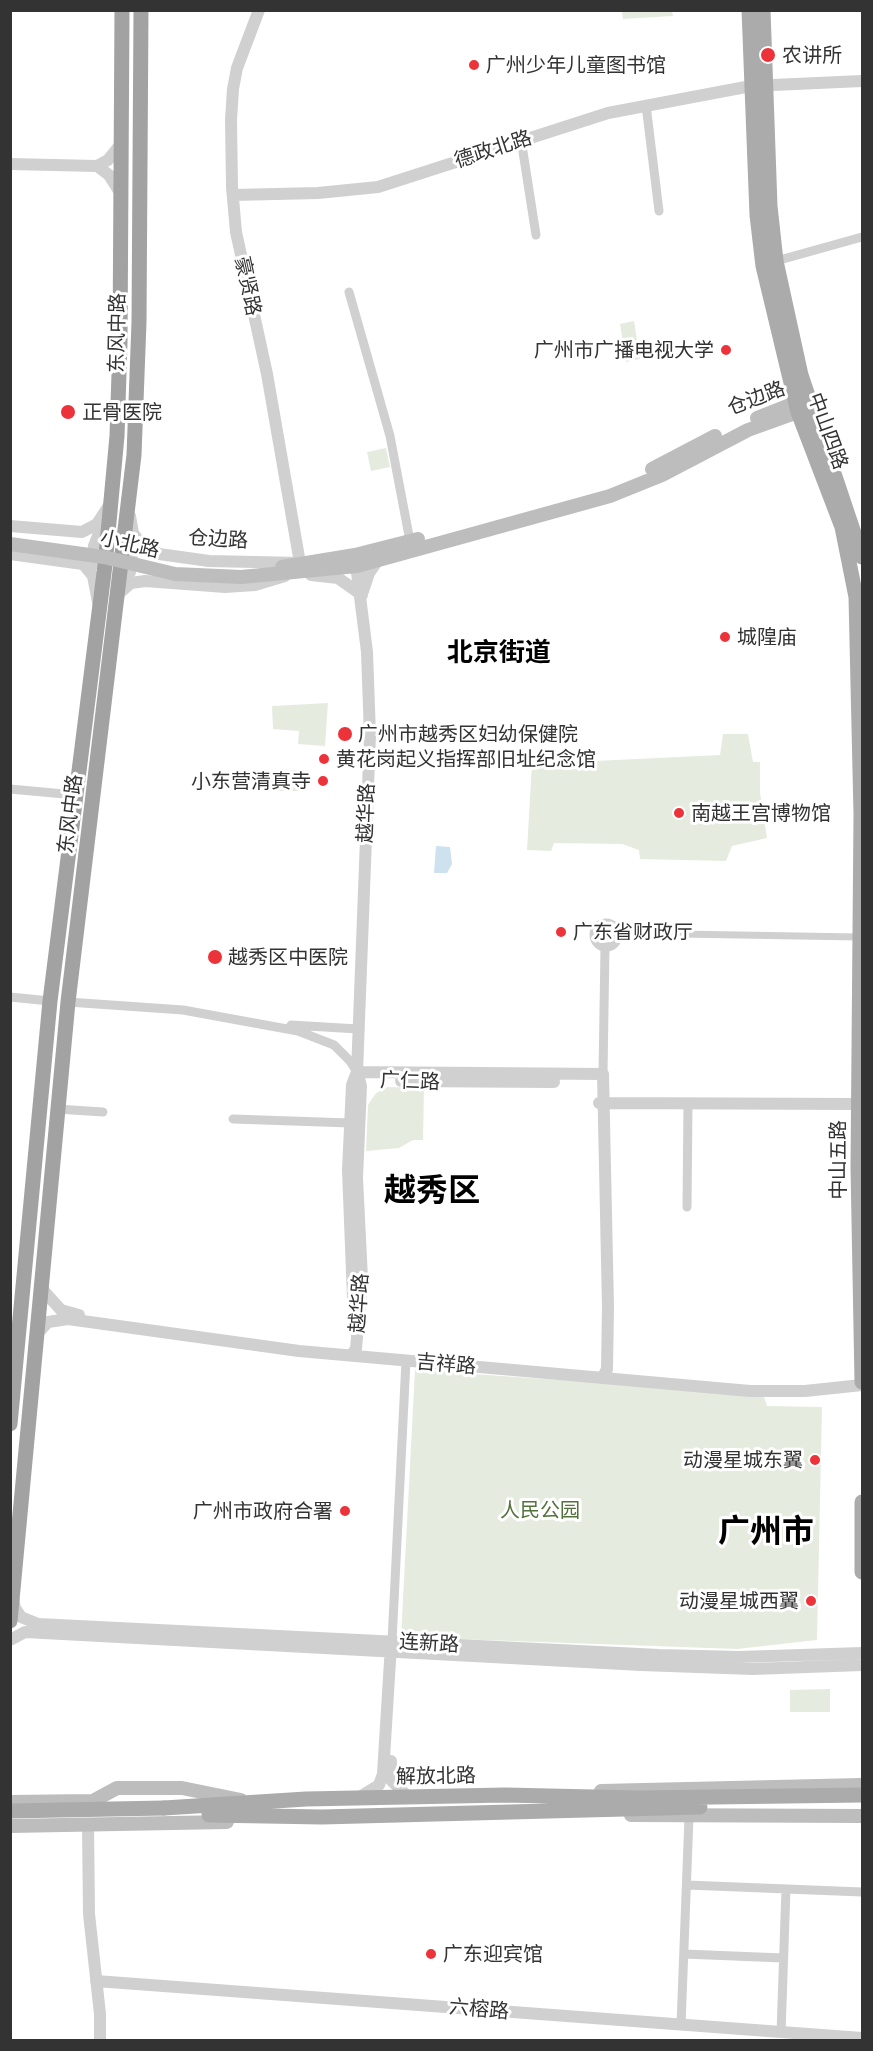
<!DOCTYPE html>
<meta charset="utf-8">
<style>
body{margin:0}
#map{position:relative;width:873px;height:2051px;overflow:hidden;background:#fff;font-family:"Exo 2",sans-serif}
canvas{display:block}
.frame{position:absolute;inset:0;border:12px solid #333;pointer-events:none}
</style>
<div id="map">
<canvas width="873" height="2051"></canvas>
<div class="frame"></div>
</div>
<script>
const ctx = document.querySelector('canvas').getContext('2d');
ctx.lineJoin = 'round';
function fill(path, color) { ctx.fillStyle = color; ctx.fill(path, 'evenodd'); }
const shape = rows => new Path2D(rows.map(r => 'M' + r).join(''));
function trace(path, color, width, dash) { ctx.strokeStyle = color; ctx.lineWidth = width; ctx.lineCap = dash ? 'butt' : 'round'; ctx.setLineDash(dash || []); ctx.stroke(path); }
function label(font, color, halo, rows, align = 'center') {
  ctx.font = font + ' "Exo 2","Noto Sans SC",sans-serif'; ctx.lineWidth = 6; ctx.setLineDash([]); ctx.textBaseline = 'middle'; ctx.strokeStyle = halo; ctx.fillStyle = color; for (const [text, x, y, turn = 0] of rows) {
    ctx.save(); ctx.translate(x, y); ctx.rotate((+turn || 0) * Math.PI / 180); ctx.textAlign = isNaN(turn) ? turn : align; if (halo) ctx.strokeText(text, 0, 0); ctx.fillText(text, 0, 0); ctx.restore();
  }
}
fill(shape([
 [622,11,672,11,673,16,623,19],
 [634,321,640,359,626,362,620,324],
 [386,448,390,467,371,471,367,452],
 [328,703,325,746,298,744,299,731,273,729,272,706],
 [723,734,748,734,753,762,760,762,760,793,767,838,732,846,726,861,640,859,639,850,622,844,554,843,551,851,527,850,532,764,720,755],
 [262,770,303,770,303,791,262,791],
 [388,1087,424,1088,423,1140,413,1140,399,1148,366,1151,368,1105,376,1093],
 [415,1370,763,1394,767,1406,822,1407,817,1640,737,1649,401,1637],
 [830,1689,830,1712,790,1712,790,1690]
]), '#e5ecdf');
fill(shape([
 [436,846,450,847,452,864,447,873,434,873]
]), '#cee1ef');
trace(shape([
 [618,933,859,937]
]), '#d0d0d0', 7);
trace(shape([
 [646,105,659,211],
 [521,139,536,235],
 [776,261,862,237],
 [349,292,390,436,410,541],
 [10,789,75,795],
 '594 935a12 12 0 1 1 24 0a12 12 0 1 1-24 0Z',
 [10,997,50,1001],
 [68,1002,183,1010,298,1031,334,1045,350,1061,357,1072],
 [291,1025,358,1029],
 [603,1074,605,947],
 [57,1109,103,1112],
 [233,1119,350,1123],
 [687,1207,688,1104],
 [392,1641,406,1361],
 [687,1885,862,1892],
 [684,1954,783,1958],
 [681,2025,689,1817],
 [781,2033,786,1889]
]), '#d0d0d0', 9);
trace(shape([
 [10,164,97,166,108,160,121,144],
 [97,166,109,175,121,194],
 [233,195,318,193,378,187,608,113,751,86,862,81],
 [130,516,133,533,139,541,159,554,209,561,300,563,267,374,236,232,232,187,231,120,233,89,237,68,259,10],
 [10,526,82,532,97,524,110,504],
 [10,554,83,564,93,576,98,602],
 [93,565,94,546,105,518],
 [311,575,338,578,362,595],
 [120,590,130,572,132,560,130,533],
 [363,591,369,573,378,560],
 [116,596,131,583,145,581,225,587,255,585,285,576],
 [357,1072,603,1074,608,1307,607,1369,603,1377],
 [401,1081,554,1082],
 [599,1103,858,1104],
 [42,1289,61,1310,79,1315],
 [353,1298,348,1170,352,1085,357,1072],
 [37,1334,48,1322,68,1319,299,1351,750,1391,805,1391,862,1385],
 [351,1355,356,1349,362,1279,357,1178,361,1086,357,1072,370,735,367,652,355,557],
 [13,1597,15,1608,21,1617,38,1624,659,1655,739,1657,862,1653],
 [10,1640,25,1632,641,1665,753,1669,862,1665],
 [391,1761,391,1780,408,1797],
 [358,1798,379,1785,383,1774,391,1645],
 [88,1824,89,1914,100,2014,100,2040],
 [96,1981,862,2038]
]), '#d0d0d0', 12);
trace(shape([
 [757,418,795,403,807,403],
 [652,469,715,436],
 [282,567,355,555,418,539],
 [241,577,357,566,610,496,662,475,748,430,798,412,805,406],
 [601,1791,862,1785],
 [10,1802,93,1801,117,1788,182,1788,241,1800],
 [631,1815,862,1816],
 [10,1826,227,1822]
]), '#bdbdbd', 14);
trace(shape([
 [749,10,757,215,763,266,798,412,842,527,856,597,861,814,858,1167,862,1382],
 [763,10,770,206,776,261,801,375,862,557],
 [862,1502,862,1572],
 [164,1808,306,1799,505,1795,638,1798,862,1795],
 [209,1815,322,1817,700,1807]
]), '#ababab', 15);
trace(shape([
 [10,1424,50,1001,105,565,117,436,120,342,122,10],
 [10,1621,68,1002,134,455,139,322,141,10]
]), '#a2a2a2', 15);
trace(shape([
 [10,544,104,557,175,574,241,577]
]), '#bdbdbd', 14);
trace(shape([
 [10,1811,164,1808]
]), '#ababab', 15);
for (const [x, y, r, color] of [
 [768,55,8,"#ec3339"],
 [474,65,6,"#ec3339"],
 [726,350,6,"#ec3339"],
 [68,412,8,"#ec3339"],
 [725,637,6,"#ec3339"],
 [345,734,8,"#ec3339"],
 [324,759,6,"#ec3339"],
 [323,781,6,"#ec3339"],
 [679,813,6,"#ec3339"],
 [561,932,6,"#ec3339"],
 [215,957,8,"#ec3339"],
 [815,1460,6,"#ec3339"],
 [345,1511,6,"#ec3339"],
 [811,1601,6,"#ec3339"],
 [431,1954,6,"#ec3339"]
]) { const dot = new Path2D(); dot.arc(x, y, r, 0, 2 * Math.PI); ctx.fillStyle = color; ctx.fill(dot); trace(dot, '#fff', 2); }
label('20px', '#333', '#fff', [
 ["农讲所",782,55],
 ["广州少年儿童图书馆",486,65],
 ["广州市广播电视大学",714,350,"right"],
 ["正骨医院",82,412],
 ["城隍庙",737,637],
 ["广州市越秀区妇幼保健院",358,734],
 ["黄花岗起义指挥部旧址纪念馆",336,759],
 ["小东营清真寺",311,781,"right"],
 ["南越王宫博物馆",691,813],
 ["广东省财政厅",573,932],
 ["越秀区中医院",228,957],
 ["动漫星城东翼",803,1460,"right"],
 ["广州市政府合署",333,1511,"right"],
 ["动漫星城西翼",799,1601,"right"],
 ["广东迎宾馆",443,1954]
], 'left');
label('20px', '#333', '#fff', [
 ["德政北路",493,149,-18],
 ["豪贤路",248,286,78],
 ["东风中路",117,333,-89],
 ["仓边路",756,398,-21],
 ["中山四路",828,431,70],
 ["仓边路",218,539,3],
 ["小北路",130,544,13],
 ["越华路",366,813,-88],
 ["东风中路",70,814,-83],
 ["广仁路",410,1081,2],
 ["中山五路",838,1160,-90],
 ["越华路",359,1303,-86],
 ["吉祥路",446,1364,5],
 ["连新路",429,1643,3],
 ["解放北路",436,1776,-1],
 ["六榕路",479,2009,5]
]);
label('20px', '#54723d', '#fff', [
 ["人民公园",540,1510]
]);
label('bold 26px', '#000', '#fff', [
 ["北京街道",499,652]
]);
label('bold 32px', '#000', '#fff', [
 ["越秀区",432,1190],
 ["广州市",766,1531]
]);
</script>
